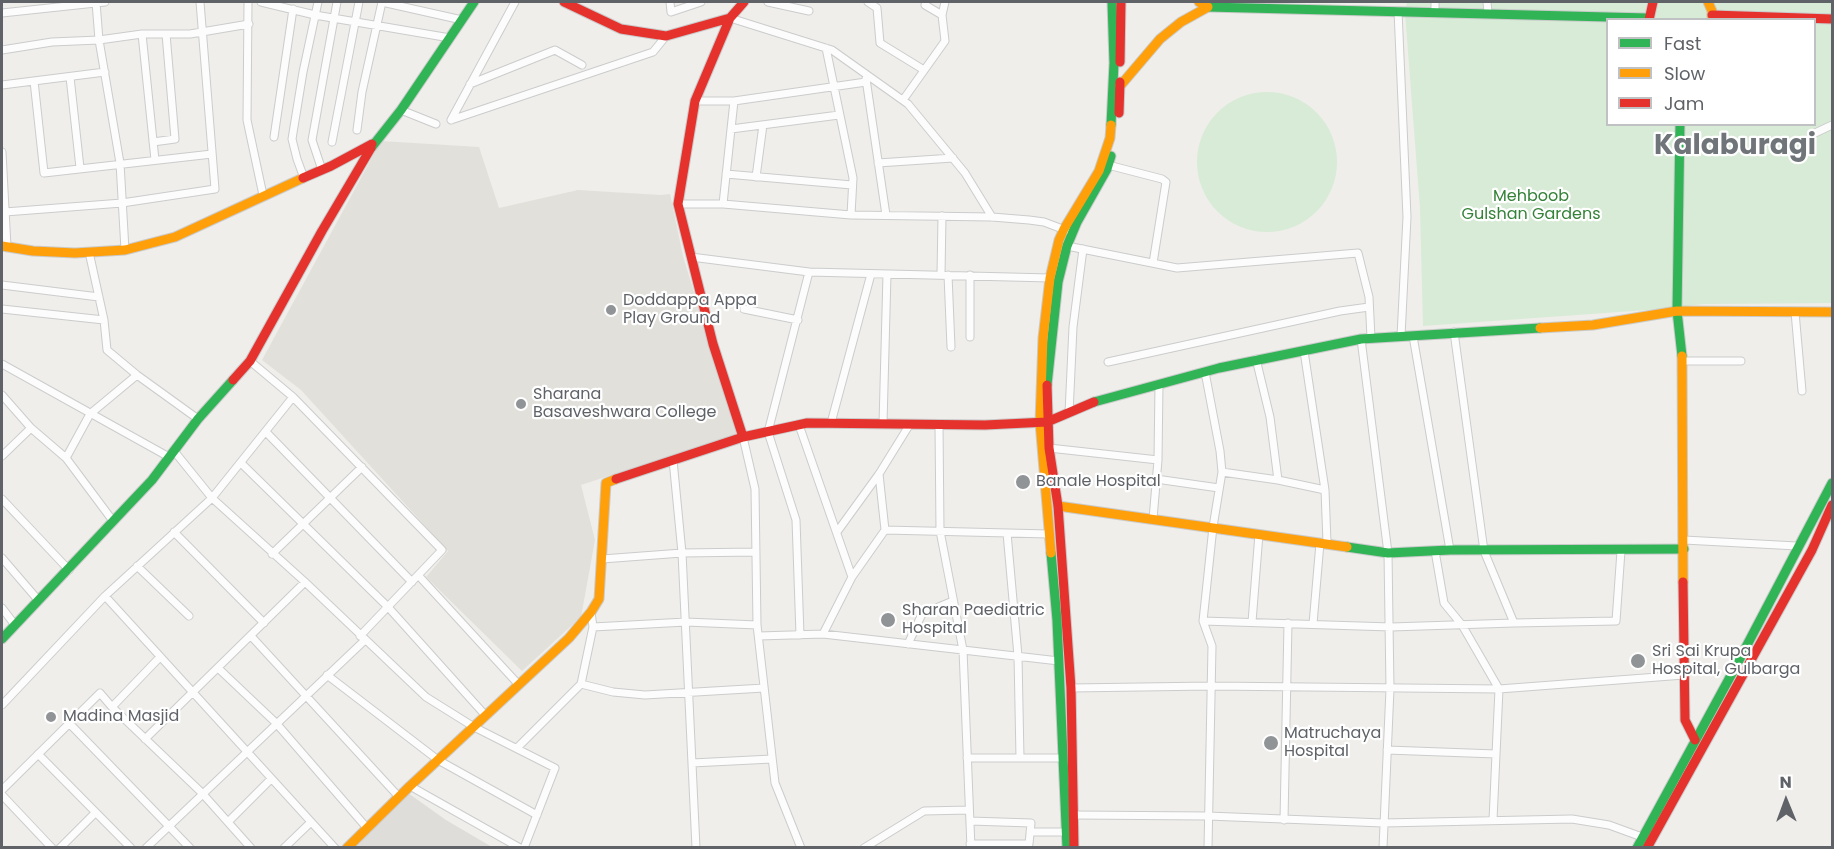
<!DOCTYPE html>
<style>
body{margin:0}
#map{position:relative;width:1834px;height:849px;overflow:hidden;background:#efeeea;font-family:Poppins,sans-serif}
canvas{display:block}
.frame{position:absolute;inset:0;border:3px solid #5f6368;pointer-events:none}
.legend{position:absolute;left:1606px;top:18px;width:210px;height:108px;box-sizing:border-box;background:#fff;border:2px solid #bfc1c3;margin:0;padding:8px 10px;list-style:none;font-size:18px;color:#5f6368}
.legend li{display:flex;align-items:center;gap:12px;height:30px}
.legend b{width:30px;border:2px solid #bfc1c3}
.north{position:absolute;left:1756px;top:771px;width:60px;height:60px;-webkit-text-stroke:4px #fff;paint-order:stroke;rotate:359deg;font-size:16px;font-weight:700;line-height:24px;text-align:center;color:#5f6368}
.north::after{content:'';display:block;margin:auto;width:21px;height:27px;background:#5f6368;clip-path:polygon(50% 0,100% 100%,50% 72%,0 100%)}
</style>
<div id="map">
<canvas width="1834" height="849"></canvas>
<div class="frame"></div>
<ul class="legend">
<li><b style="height:8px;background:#30b455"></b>Fast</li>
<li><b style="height:8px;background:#ff9f0a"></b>Slow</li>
<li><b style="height:8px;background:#e5322d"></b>Jam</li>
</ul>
<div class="north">N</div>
</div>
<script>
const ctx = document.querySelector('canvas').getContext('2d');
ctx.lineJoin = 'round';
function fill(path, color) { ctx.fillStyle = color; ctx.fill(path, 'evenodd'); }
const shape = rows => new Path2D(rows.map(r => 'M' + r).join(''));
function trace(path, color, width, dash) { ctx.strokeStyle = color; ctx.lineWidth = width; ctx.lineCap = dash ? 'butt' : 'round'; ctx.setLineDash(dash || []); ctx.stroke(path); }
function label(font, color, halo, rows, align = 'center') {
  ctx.font = font + ' Poppins,sans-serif'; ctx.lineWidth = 4.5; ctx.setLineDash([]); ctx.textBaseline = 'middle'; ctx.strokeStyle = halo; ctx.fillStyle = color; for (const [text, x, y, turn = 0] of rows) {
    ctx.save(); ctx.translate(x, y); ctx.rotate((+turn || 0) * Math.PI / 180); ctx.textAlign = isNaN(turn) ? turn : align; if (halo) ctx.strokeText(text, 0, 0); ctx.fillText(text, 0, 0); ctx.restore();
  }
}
fill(shape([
 [408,793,446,820,492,847,353,848]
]), '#dfddda');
fill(shape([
 [381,141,479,147,499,208,578,190,661,195,670,194,683,256,737,434,581,485,595,540,581,617,522,671,426,577,448,551,301,390,262,360]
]), '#e2e0da');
fill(shape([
 [1407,2,1832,2,1832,303,1704,304,1661,309,1423,326,1420,208,1405,13],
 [1608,20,1814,20,1814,124,1608,124],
 '1197 162a70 70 0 1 1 140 0a70 70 0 1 1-140 0Z'
]), '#d8ebd6');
const street = shape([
 [96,2,99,40,120,163,125,250],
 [248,2,247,120,263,195],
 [261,2,315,15,450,38],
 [382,2,462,20],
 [670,2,671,12,701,2],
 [768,2,809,11],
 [868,2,877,8,880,43,924,70],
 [1487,2,1488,13],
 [1398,11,1407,217,1401,336],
 [1435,12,1435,2],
 [2,13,105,2],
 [942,15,945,2],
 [730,18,832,50,908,104,965,173,992,217],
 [142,34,155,160],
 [826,48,853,178,851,215],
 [2,50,52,42,99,40,142,34,190,34,249,24],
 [70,77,80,168],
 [866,79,886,215],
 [34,81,44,173,212,154],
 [470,84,555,50,582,65],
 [2,85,105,72],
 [903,100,945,41,942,15,925,5,926,2],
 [695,101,734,101,866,82],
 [401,110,436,124],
 [451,120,653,52,666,36],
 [451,120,515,2],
 [731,129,839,115],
 [357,130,362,92,382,2],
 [1813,134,1832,125],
 [274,137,293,9],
 [153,142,175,139,166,34],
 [332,142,359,2],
 [2,152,7,247],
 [878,163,953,158],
 [1108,165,1162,179,1166,182,1153,263],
 [322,170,312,140,337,2],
 [726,174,852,185],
 [756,177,763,125],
 [304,178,297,159,292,139,303,72,318,2],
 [678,204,723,204,851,215,992,217,1029,220,1044,222,1073,233],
 [723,204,734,101],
 [5,212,122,203,215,189,200,2],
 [1067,246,1177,268,1358,253,1369,297,1371,338],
 [89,252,104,320],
 [691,257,809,272],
 [941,275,942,216],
 [948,275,951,347],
 [970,275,970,337],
 [2,285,99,297],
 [2,309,104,320,107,350,137,375,198,419],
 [744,309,798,320],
 [1795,312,1802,391],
 [1454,332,1484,551,1514,623,1616,621,1621,551],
 [1413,336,1450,550],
 [1361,339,1388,553,1390,689,1383,848],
 [1304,351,1325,490,1327,543],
 [1256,359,1270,417,1278,480],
 [250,361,293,397,442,550,360,636],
 [1682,361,1741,361],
 [1108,362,1340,311,1369,307],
 [2,364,169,457],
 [1205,372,1220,451,1222,472,1213,527,1203,621,1212,646,1208,848],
 [2,395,31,428,66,458,113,521],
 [1069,413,1073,327,1083,249],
 [831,423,871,274],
 [883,424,887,274],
 [939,424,940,531,963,650,971,848],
 [799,425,852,577,885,530,1049,534],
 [266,432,412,582],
 [743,437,755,489,757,625,775,783,801,848],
 [1049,448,1158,460],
 [174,451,212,498,305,582,426,697,474,727,555,768,524,848],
 [2,456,31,428],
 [66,458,90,414,137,375],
 [673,460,682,553,696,848],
 [241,463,388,607,486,716],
 [1222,472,1278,480,1325,490],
 [879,474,885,530],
 [1156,479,1219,488],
 [2,499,69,570],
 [1153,519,1158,460,1159,384],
 [174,532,264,623],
 [837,532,879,474,910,424],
 [1007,533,1018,656,1020,758],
 [1684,540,1797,546],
 [1435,551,1444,603,1462,625,1499,689,1493,820],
 [272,554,362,467],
 [2,558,39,601],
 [602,559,682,553,756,552],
 [137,566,189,616],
 [418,575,519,685],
 [105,596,335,848],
 [2,608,15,625],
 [1203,621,1391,627,1514,623],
 [1252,622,1259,534],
 [1313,624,1320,543],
 [593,627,686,622,757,625],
 [823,634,852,577],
 [800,635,796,520,768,432,809,272,1050,278],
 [251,636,399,797],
 [759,636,823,634,1059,661],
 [908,644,922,614,953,601],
 [160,657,112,707,202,793,251,848],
 [218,668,276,723,367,828],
 [327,675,438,760,537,815],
 [581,684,613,692,645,695,764,688],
 [1071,688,1211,686,1499,689,1684,675],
 [2,705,105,596,212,498,293,397],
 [69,723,190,848],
 [145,739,305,582],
 [517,748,581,684,593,627,591,612],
 [1387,750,1496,754],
 [38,754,131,848],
 [967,758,1063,758],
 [692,763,772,759],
 [410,786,520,848],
 [2,790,100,693,112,707],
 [2,795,52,848],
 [1074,815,1208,816,1383,823,1572,819,1609,825,1642,837],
 [1284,820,1288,623],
 [970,821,1031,823,1029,844,970,844],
 [228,822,271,779],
 [1030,832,1067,832],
 [60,848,95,813],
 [146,848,365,640],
 [284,848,311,822],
 [864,848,924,811,969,810]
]);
const fast = shape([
 [1208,7,1648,18],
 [1680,124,1677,311,1682,356],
 [1111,125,1114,63,1112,2],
 [371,148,401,110,474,2],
 [1047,385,1058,282,1067,246,1077,222,1107,169,1111,156],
 [1094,402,1219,368,1361,339,1540,328],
 [1347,547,1388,553,1450,550,1684,549],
 [1051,553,1057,620,1067,848],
 [2,639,152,480,198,419,233,380],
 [1637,848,1735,668,1832,483]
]);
const slow = shape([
 [1708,2,1712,11,1712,19],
 [1120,86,1160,39,1181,22,1208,7,1199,2],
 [2,246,33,251,75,253,125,250,175,237,303,178],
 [1540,328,1593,325,1677,311,1832,312],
 [1682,356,1683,582],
 [1058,506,1347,547],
 [1051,553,1040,422,1043,338,1050,278,1059,240,1064,229,1099,171,1110,138,1111,125],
 [347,848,410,786,569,638,591,612,599,599,606,483,616,479]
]);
const jam = shape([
 [564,2,621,29,666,36,730,18],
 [1712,15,1832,19],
 [1649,20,1653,2],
 [1120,62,1121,2],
 [1119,113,1120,82],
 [303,178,331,166,372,144],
 [233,380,250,361,322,231,371,148],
 [1047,385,1049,448,1058,506,1071,688,1074,848],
 [743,437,713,344,678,204,695,101,730,18,744,2],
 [616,479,743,437,807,423,985,425,1047,422,1094,402],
 [1683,582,1685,720,1695,740],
 [1647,848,1812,550,1832,505]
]);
trace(street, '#cbcccc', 9);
trace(fast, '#cacacb', 11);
trace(slow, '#cacacb', 11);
trace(jam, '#cacacb', 11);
trace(street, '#fdfcfc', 7);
trace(fast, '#30b455', 9);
trace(slow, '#ff9f0a', 9);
trace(jam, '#e5322d', 9);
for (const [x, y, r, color] of [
 [611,310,6,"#919496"],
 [521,404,6,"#919496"],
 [1023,482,8,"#919496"],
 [888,620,8,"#919496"],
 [1638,661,8,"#919496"],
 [51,717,6,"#919496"],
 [1271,743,8,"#919496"]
]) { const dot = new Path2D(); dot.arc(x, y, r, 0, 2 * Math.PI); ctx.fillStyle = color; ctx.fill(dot); trace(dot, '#fff', 2); }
label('16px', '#348238', '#fff', [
 ["Mehboob",1531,197],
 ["Gulshan Gardens",1531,215]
]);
label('16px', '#5f6368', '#fff', [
 ["Doddappa Appa",623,301],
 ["Play Ground",623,319],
 ["Sharana",533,395],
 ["Basaveshwara College",533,413],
 ["Banale Hospital",1036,482],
 ["Sharan Paediatric",902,611],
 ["Hospital",902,629],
 ["Sri Sai Krupa",1652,652],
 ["Hospital, Gulbarga",1652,670],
 ["Madina Masjid",63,717],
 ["Matruchaya",1284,734],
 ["Hospital",1284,752]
], 'left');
label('bold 28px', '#70757a', '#fff', [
 ["Kalaburagi",1735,147]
]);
</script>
